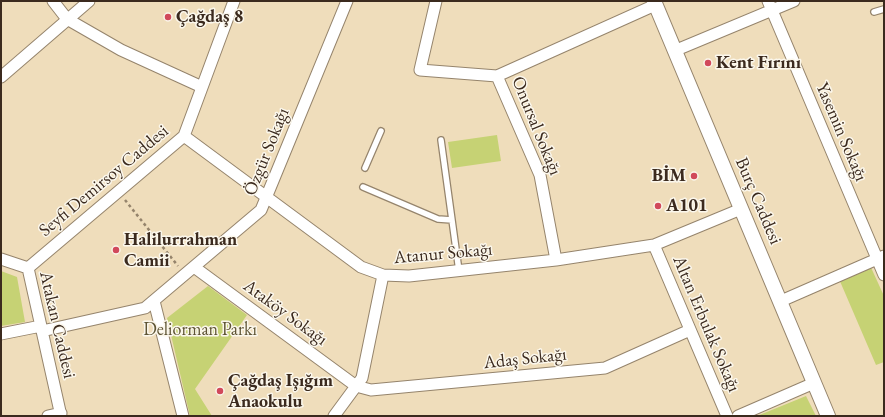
<!DOCTYPE html>
<meta charset="utf-8">
<style>
body{margin:0}
#map{position:relative;width:885px;height:417px;overflow:hidden;background:#efddbb;font-family:"EB Garamond",serif}
canvas{display:block}
.frame{position:absolute;inset:0;border:2px solid #3b2a1e;pointer-events:none}
</style>
<div id="map">
<canvas width="885" height="417"></canvas>
<div class="frame"></div>
</div>
<script>
const ctx = document.querySelector('canvas').getContext('2d');
ctx.lineJoin = 'round';
function fill(path, color) { ctx.fillStyle = color; ctx.fill(path, 'evenodd'); }
const shape = rows => new Path2D(rows.map(r => 'M' + r).join(''));
function trace(path, color, width, dash) { ctx.strokeStyle = color; ctx.lineWidth = width; ctx.lineCap = dash ? 'butt' : 'round'; ctx.setLineDash(dash || []); ctx.stroke(path); }
function label(font, color, halo, rows, align = 'center') {
  ctx.font = font + ' "EB Garamond",serif'; ctx.lineWidth = 3; ctx.setLineDash([]); ctx.textBaseline = 'middle'; ctx.strokeStyle = halo; ctx.fillStyle = color; for (const [text, x, y, turn = 0] of rows) {
    ctx.save(); ctx.translate(x, y); ctx.rotate((+turn || 0) * Math.PI / 180); ctx.textAlign = isNaN(turn) ? turn : align; if (halo) ctx.strokeText(text, 0, 0); ctx.fillText(text, 0, 0); ctx.restore();
  }
}
fill(shape([
 [497,135,501,161,452,168,448,142],
 [868,261,884,296,884,362,876,365,836,272],
 [1,271,17,277,25,322,1,326],
 [208,286,247,315,195,389,212,416,190,416,167,318],
 [806,396,816,416,757,416]
]), '#c6d274');
const service = shape([
 [874,12,884,9],
 [441,140,459,271],
 [365,168,381,131],
 [363,187,438,219,452,220]
]);
const minor = shape([
 [53,1,67,19,121,50,202,87],
 [436,1,420,70,497,76,655,5],
 [768,1,884,275],
 [674,51,794,1],
 [497,76,540,175,556,260],
 [1,77,89,1],
 [184,136,361,267,383,275,409,276,556,260,654,245,741,209],
 [654,245,727,416],
 [1,259,28,268],
 [194,267,356,386,371,390,605,368,690,330],
 [28,268,184,136,234,1],
 [28,268,61,416],
 [154,301,183,416],
 [781,301,884,256],
 [42,331,145,308,261,210,347,1],
 [1,334,41,326],
 [48,416,61,413],
 [334,416,362,378,383,275],
 [738,416,814,383]
]);
const tertiary = shape([
 [654,1,828,416]
]);
trace(service, '#95846c', 8);
trace(minor, '#95846c', 13);
trace(tertiary, '#95846c', 16);
trace(shape([
 [125,200,178,266]
]), '#95846c', 2.5, [3, 3]);
trace(service, '#fff', 5.5);
trace(minor, '#fff', 11);
trace(tertiary, '#fff', 14);
for (const [x, y, r, color] of [
 [168,17,4,"#d1495b"],
 [708,63,4,"#d1495b"],
 [694,176,4,"#d1495b"],
 [658,206,4,"#d1495b"],
 [116,250,4,"#d1495b"],
 [220,391,4,"#d1495b"]
]) { const dot = new Path2D(); dot.arc(x, y, r, 0, 2 * Math.PI); ctx.fillStyle = color; ctx.fill(dot); trace(dot, '#fbf7ec', 1.5); }
label('bold 18px', '#3b2a1e', '#fbf7ec', [
 ["Çağdaş 8",176,17],
 ["Kent Fırını",716,63],
 ["BİM",686,176,"right"],
 ["A101",666,206],
 ["Halilurrahman",124,240],
 ["Camii",124,261],
 ["Çağdaş Işığım",228,381],
 ["Anaokulu",228,402]
], 'left');
label('18px', '#3b2a1e', '#fbf7ec', [
 ["Onursal Sokağı",536,126,68],
 ["Yasemin Sokağı",841,132,67],
 ["Özgür Sokağı",267,152,-68],
 ["Seyfi Demirsoy Caddesi",104,181,-40],
 ["Burç Caddesi",758,201,67],
 ["Atanur Sokağı",443,254,-5],
 ["Ataköy Sokağı",285,313,36],
 ["Altan Erbulak Sokağı",706,324,67],
 ["Atakan Caddesi",57,325,77],
 ["Adaş Sokağı",525,359,-6]
]);
label('18px', '#5e5434', '#fbf7ec', [
 ["Deliorman Parkı",200,330]
]);
</script>
